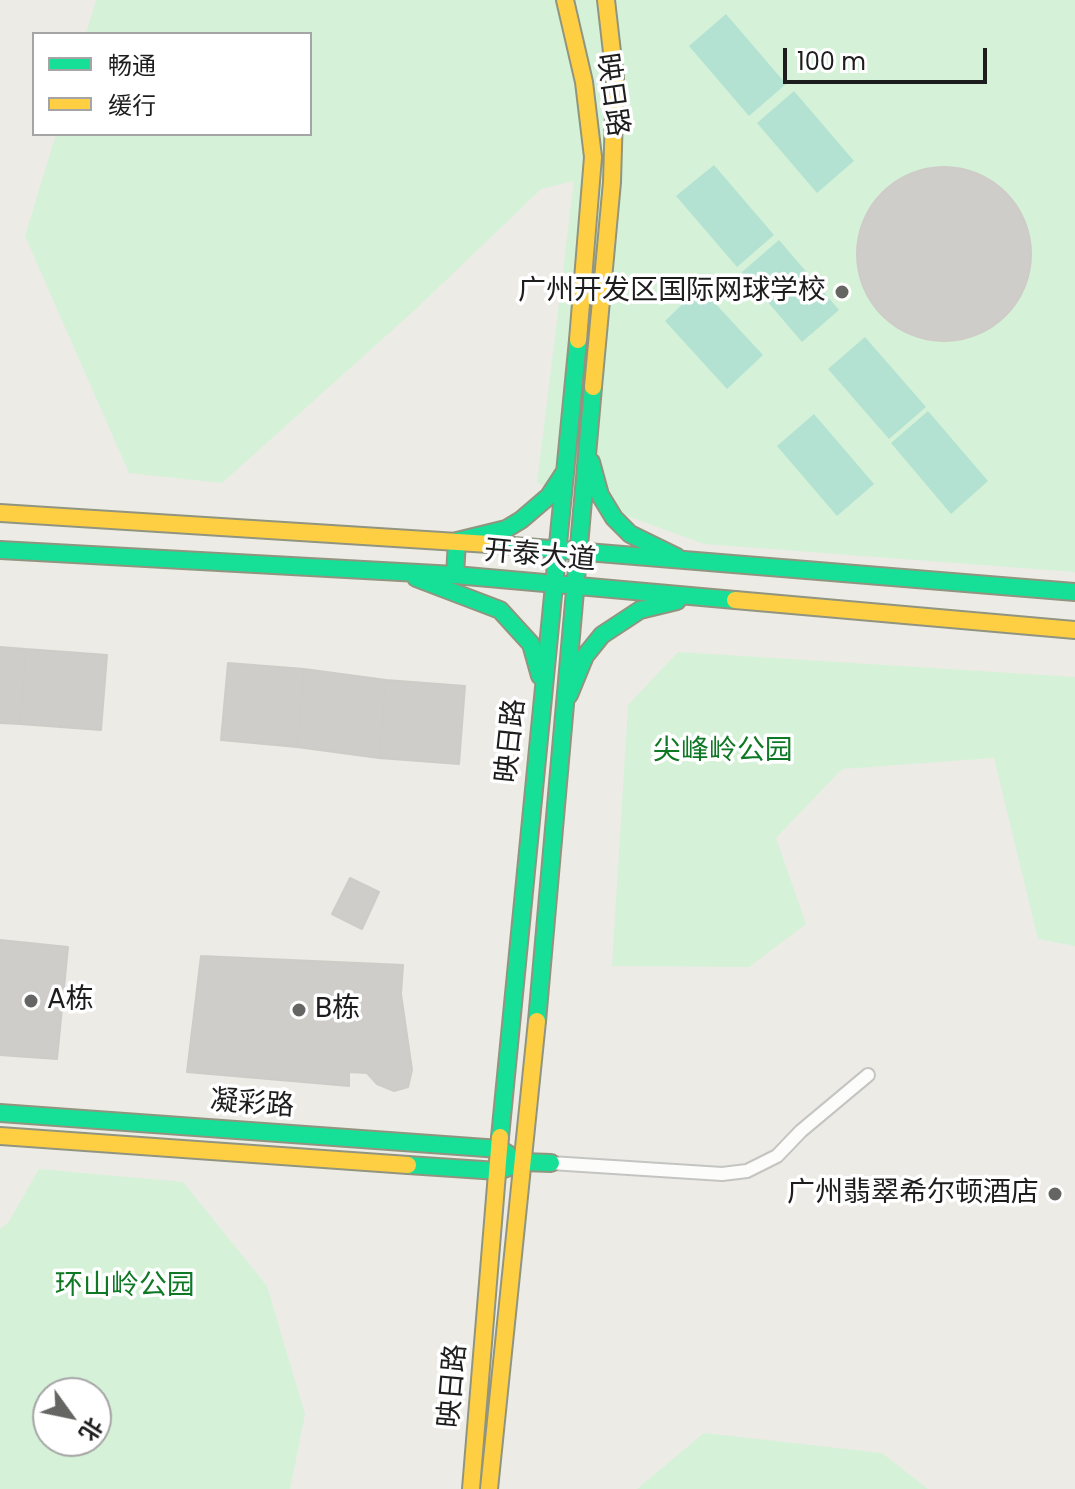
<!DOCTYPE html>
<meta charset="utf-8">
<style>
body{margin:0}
#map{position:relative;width:1075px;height:1489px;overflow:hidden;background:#ecebe6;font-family:Poppins,"Noto Sans SC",sans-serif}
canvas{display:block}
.legend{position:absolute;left:32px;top:32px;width:280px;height:104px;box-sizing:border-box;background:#fff;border:2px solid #a5a5a5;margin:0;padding:10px 14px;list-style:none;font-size:24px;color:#1d1d1d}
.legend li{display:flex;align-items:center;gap:16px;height:40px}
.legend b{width:40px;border:2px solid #a5a5a5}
.north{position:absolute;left:32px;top:1377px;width:80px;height:80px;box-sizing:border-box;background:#fff;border:2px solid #a5a5a5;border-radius:50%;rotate:123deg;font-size:22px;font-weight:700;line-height:32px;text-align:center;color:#1d1d1d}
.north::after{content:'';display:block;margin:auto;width:28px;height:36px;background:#656563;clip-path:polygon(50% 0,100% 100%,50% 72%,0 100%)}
.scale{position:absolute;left:783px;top:48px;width:204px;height:36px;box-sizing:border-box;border:4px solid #1d1d1d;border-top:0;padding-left:10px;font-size:24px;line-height:28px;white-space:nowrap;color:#1d1d1d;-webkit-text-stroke:6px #fff;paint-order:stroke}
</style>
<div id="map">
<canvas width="1075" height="1489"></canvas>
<ul class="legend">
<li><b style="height:10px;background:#16e098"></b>畅通</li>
<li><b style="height:10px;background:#ffcf43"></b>缓行</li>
</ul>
<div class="north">北</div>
<div class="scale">100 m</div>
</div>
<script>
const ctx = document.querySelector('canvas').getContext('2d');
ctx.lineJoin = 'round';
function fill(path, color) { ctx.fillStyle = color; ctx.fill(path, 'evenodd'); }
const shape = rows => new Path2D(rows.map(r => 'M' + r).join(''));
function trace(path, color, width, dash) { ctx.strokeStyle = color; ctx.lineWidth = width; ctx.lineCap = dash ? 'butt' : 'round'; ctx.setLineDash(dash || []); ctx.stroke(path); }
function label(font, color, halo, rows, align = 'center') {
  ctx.font = font + ' Poppins,"Noto Sans SC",sans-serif'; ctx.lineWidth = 7; ctx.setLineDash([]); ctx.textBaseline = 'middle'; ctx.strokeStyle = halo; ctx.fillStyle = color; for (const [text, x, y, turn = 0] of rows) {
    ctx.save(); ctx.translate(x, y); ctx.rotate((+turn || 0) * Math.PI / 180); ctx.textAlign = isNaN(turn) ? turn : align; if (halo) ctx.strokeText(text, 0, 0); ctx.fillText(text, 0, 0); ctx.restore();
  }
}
fill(shape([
 [96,0,1075,0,1075,572,704,544,537,483,574,181,541,189,417,308,222,483,129,473,25,236,56,134,310,134,310,34,86,34],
 [678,652,1075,677,1075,946,1038,939,994,758,842,769,776,838,806,924,749,967,612,966,628,705],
 [39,1169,183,1182,267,1286,305,1414,290,1489,0,1489,0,1229,8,1223],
 [96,1393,96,1441,48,1441,48,1393],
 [704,1433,882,1453,928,1489,637,1489]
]), '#d5f2d8');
fill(shape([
 [726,14,786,84,749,116,689,46],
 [794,91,854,161,817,193,757,123],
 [714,165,774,235,737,267,676,196],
 [948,199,948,205,986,247,993,248,992,260,983,276,955,296,943,295,942,288,905,247,899,246,906,223,915,213],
 [779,240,839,310,802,342,742,272],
 [700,287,763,355,727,389,665,321],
 [865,337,926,407,889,439,828,369],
 [928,411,988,481,951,514,891,443],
 [814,414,874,484,837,516,777,446]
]), '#b3e2d3');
const building = shape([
 '857 254a87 87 0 1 1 174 0a87 87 0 1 1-174 0Z',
 [0,647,26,649,20,724,0,723,0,647],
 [26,649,107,655,101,730,20,724,26,649],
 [228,663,304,669,297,747,221,740,228,663],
 [304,669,386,680,379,758,297,747,304,669],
 [386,680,465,686,459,764,379,758,386,680],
 [350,878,379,892,362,929,332,914,350,878],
 [0,940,68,947,57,1059,0,1055,0,940],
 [201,956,403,965,401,994,412,1070,408,1087,394,1091,377,1084,367,1073,349,1072,349,1086,187,1072,201,956]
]);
fill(building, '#cecdc9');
trace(building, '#cfccc8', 2);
const street = shape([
 [551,1163,722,1174,747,1171,777,1156,801,1131,868,1075]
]);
const fast = shape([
 [591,462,600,495,614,518,630,534,677,557],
 [489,544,1075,592],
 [0,550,455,575,735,600],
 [455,575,457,541,506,529,521,520,549,496,564,473],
 [416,578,500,610,531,644,540,676],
 [569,695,585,656,602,635,640,610,677,601],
 [537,1021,593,387],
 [0,1113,500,1149,508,1154],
 [500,1137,578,340],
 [408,1165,498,1171,523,1162,551,1163]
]);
const slow = shape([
 [565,0,584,82,593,157,578,340],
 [593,387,612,182,615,78,606,0],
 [0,513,489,544],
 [735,600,1075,630],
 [0,1136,408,1165],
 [471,1489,500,1137],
 [489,1489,537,1021]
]);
trace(street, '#c4c4c2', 16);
trace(fast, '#91957f', 20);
trace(slow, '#91957f', 20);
trace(street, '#fcfcfb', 12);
trace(fast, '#16e098', 16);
trace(slow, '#ffcf43', 16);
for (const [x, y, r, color] of [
 [842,292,8,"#656563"],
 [31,1001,8,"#656563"],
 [299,1010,8,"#656563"],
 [1055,1194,8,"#656563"]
]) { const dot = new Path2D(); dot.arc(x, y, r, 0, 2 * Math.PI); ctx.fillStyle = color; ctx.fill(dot); trace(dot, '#fff', 3); }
label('28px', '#1d1d1d', '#fff', [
 ["映日路",611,95,82],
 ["开泰大道",540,557,5],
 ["映日路",512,741,-84],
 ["凝彩路",252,1105,4],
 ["映日路",454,1386,-85]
]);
label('28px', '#1d1d1d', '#fff', [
 ["广州开发区国际网球学校",826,292],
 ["A栋",47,1001,"left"],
 ["B栋",315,1010,"left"],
 ["广州翡翠希尔顿酒店",1039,1194]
], 'right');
label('28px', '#0f7824', '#fff', [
 ["尖峰岭公园",723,752],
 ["环山岭公园",125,1287]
]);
</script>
